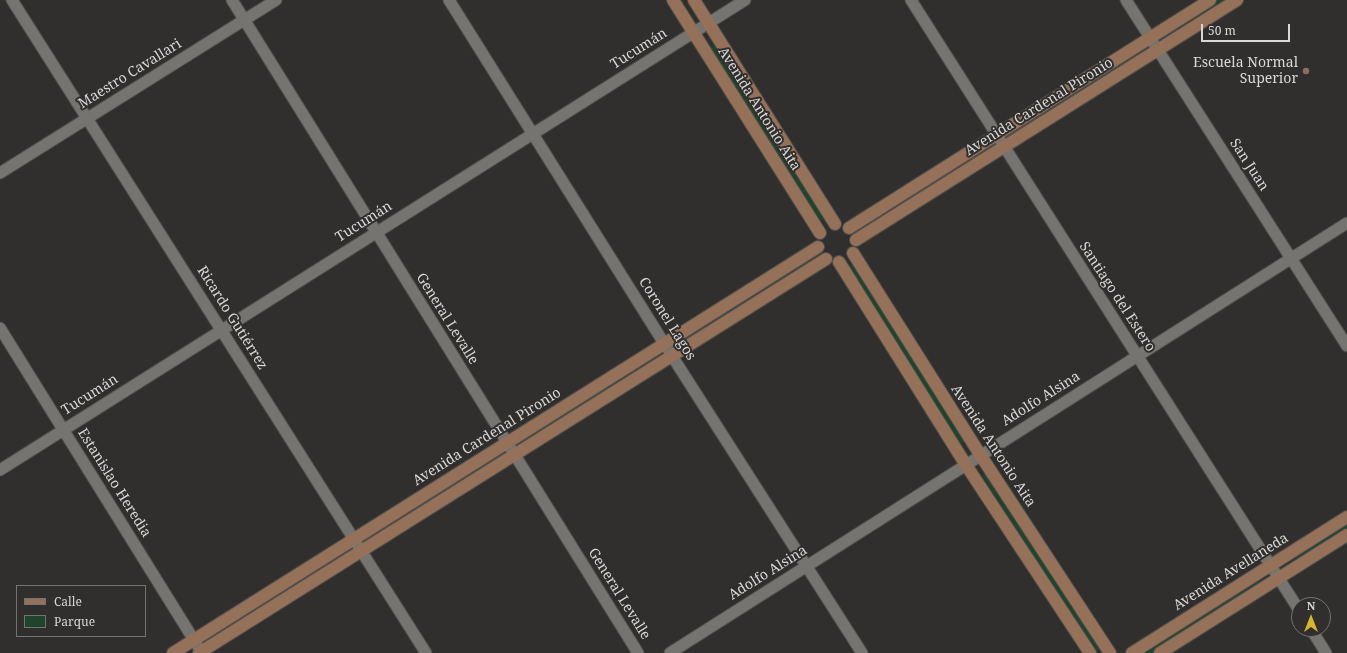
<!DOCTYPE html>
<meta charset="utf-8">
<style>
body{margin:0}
#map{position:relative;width:1347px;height:653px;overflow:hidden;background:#312f2d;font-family:"Noto Serif",serif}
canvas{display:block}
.legend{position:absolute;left:16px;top:585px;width:130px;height:52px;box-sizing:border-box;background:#312f2d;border:1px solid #747371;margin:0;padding:5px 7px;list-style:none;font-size:12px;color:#d9d8d6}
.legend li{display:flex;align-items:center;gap:8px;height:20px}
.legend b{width:20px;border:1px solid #747371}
.north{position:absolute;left:1291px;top:597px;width:40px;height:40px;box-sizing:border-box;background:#312f2d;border:1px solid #747371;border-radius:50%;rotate:0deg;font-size:11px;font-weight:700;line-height:16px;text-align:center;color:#d9d8d6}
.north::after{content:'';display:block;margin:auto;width:14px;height:18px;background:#d8b434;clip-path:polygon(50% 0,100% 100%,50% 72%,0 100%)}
.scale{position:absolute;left:1201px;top:24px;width:89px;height:18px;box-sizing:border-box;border:2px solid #d9d8d6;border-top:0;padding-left:5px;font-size:12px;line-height:14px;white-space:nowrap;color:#d9d8d6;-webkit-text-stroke:3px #312f2d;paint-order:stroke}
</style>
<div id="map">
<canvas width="1347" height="653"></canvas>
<ul class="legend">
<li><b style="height:5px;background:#967159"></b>Calle</li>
<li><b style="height:11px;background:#1e442c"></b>Parque</li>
</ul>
<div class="north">N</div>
<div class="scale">50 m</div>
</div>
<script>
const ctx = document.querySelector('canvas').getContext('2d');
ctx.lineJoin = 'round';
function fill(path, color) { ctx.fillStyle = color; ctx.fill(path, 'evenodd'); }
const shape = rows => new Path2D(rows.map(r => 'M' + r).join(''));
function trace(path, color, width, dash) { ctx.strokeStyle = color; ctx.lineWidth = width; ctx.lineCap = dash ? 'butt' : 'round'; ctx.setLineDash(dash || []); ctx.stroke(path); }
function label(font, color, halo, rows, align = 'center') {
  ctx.font = font + ' "Noto Serif",serif'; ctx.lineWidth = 4; ctx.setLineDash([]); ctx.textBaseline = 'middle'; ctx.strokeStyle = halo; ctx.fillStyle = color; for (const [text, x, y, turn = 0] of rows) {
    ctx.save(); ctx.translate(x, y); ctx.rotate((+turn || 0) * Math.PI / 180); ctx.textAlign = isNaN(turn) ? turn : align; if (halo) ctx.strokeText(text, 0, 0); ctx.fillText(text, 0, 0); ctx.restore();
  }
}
fill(shape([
 [1216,0,1228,0,1170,37,1167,31],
 [715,44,824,219,819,222,709,48],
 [1140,50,1143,55,1018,134,1014,128],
 [987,146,990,151,865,230,861,224],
 [810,256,813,262,688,340,685,335],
 [853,264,966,440,961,444,848,267],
 [656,354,659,360,534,438,530,433],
 [496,454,499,459,374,538,371,533],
 [987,472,1100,649,1095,652,982,475],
 [1347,521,1347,529,1299,559,1295,558,1294,556],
 [337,554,340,559,215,638,211,633],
 [1259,579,1262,581,1261,585,1152,653,1139,653]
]), '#1e442c');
const street = shape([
 [12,0,426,653],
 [232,0,638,653],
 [449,0,672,356,862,653],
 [911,0,1299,610],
 [1126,0,1347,346],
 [0,173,276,0],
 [0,328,202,653],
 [0,470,745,0],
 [1311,629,1326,653],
 [670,653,1347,223]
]);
const secondary = shape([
 [673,0,820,233],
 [694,0,835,224],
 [849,228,1210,0],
 [856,240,1237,0],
 [853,253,981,456,1110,653],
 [839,262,966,465,1090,653],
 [173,653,818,247],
 [199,653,826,259],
 [1132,653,1347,517],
 [1160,653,1347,535]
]);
trace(street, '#4f4e4b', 13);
trace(secondary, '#4f4e4b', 14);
trace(street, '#767471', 11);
trace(secondary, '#967159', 12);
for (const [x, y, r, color] of [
 [1306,71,4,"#8d6e63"]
]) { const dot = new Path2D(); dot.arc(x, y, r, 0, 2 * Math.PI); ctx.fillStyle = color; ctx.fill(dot); trace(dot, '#312f2d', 1.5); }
label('14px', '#d9d8d6', '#312f2d', [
 ["Tucumán",639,49,-32],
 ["Maestro Cavallari",130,74,-32],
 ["Avenida Cardenal Pironio",1039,107,-32],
 ["Avenida Antonio Aita",759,109,58],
 ["San Juan",1249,165,57],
 ["Tucumán",364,222,-32],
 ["Santiago del Estero",1117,297,57],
 ["Ricardo Gutiérrez",232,318,58],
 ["General Levalle",447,319,58],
 ["Coronel Lagos",667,319,58],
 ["Tucumán",90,395,-32],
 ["Adolfo Alsina",1041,399,-32],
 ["Avenida Cardenal Pironio",487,437,-32],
 ["Avenida Antonio Aita",993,446,57],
 ["Estanislao Heredia",114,483,58],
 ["Avenida Avellaneda",1231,572,-32],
 ["Adolfo Alsina",768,573,-32],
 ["General Levalle",619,594,58]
]);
label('14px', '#d9d8d6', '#312f2d', [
 ["Escuela Normal",1298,63],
 ["Superior",1298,79]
], 'right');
</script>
